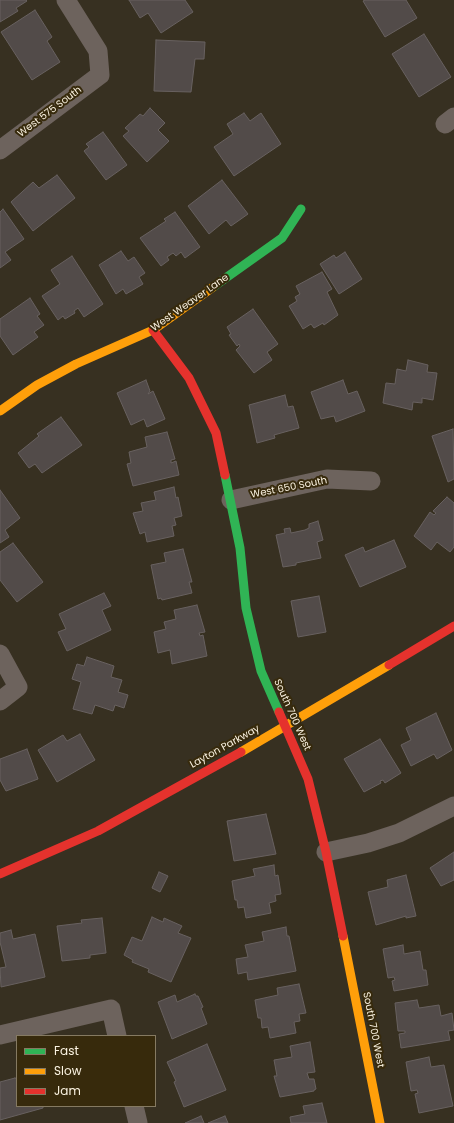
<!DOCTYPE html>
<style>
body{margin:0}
#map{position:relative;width:454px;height:1123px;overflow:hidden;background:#373021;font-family:Poppins,sans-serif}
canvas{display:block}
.legend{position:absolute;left:16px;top:1035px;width:140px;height:72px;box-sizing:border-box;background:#372a0c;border:1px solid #857a62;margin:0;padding:5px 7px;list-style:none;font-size:12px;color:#fbf3e2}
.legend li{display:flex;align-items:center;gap:8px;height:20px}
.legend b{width:20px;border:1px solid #857a62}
</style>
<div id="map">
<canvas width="454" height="1123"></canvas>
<ul class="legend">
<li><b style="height:5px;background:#30b455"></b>Fast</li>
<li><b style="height:5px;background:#ff9f0a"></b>Slow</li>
<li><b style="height:5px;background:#e5322d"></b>Jam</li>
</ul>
</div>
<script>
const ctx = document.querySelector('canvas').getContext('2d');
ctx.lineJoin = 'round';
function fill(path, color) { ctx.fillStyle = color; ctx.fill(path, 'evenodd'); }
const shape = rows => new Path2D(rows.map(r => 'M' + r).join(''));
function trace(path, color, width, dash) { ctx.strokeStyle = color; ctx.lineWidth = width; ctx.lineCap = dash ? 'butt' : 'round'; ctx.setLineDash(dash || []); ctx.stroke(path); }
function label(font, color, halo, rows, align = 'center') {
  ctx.font = font + ' Poppins,sans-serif'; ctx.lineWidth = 4; ctx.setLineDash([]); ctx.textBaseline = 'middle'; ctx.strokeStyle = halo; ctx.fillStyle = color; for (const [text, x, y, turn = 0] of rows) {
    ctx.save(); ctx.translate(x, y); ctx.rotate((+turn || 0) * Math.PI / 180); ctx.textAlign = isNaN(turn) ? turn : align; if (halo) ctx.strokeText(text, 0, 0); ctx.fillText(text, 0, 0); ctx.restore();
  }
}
const building = shape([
 [0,0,26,0,27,1,16,8,18,11,0,22,0,0],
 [129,0,185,0,193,12,161,33,148,13,140,18,129,0],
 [365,0,406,0,417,18,385,37,363,1,365,0],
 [35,10,52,37,47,41,60,62,32,80,1,32,35,10],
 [424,34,451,77,419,97,392,54,424,34],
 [156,40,205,42,204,59,195,59,191,92,154,91,156,40],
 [150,108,165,123,158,130,169,141,147,162,123,136,129,131,125,128,140,114,143,116,150,108],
 [244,113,250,121,261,113,281,144,234,176,214,147,233,134,227,124,244,113],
 [103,132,127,165,106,180,84,151,89,147,86,144,103,132],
 [57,175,75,198,33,231,11,202,33,182,39,188,57,175],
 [222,180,248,214,231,226,226,220,209,234,188,206,222,180],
 [3,209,24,239,5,252,11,260,0,268,0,212,3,209],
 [175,212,200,247,185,258,181,252,176,256,173,253,167,257,169,260,161,266,140,238,166,221,164,219,175,212],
 [121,251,128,261,134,257,145,273,139,277,143,284,126,294,123,289,116,294,99,265,121,251],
 [345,252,362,279,339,294,320,264,334,255,336,258,345,252],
 [72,256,103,304,84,317,78,308,74,311,75,313,65,319,63,316,58,320,42,296,60,284,51,270,72,256],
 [322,272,332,289,327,292,338,315,324,325,323,323,314,328,311,324,303,329,289,306,297,301,295,297,300,294,296,286,322,272],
 [30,298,40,314,37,316,44,325,34,332,38,337,13,355,0,336,0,319,30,298],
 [253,309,278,344,267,352,272,360,254,373,236,350,240,346,239,344,237,346,229,335,231,334,227,327,253,309],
 [408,360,428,365,427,372,437,373,433,400,422,398,422,403,413,402,412,410,383,403,386,383,395,384,397,369,406,371,408,360],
 [146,380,150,391,148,394,153,391,165,419,147,427,144,419,131,425,117,393,146,380],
 [343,380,348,394,357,391,365,411,336,422,334,416,321,419,311,392,343,380],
 [285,395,288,407,293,406,299,428,274,435,275,438,257,443,249,405,285,395],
 [61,417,82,445,42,473,35,464,29,468,18,453,39,436,37,434,61,417],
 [453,429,454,479,448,482,432,436,453,429],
 [167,432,175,459,171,460,171,463,176,461,179,475,133,486,127,464,131,463,129,452,147,447,145,437,167,432],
 [174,487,176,498,178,497,182,516,174,518,176,525,172,526,174,536,147,542,145,532,140,534,133,513,143,511,141,503,156,500,154,492,174,487],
 [0,490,20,518,5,530,9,537,0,543,0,490],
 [447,497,454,503,454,547,450,552,437,542,431,550,414,536,430,512,434,515,436,513,433,511,447,497],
 [318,521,323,540,317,542,321,558,296,563,296,565,283,567,276,535,285,533,284,529,290,528,291,533,305,530,309,528,309,524,318,521],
 [394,540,406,567,360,587,345,555,363,547,365,552,394,540],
 [13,543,43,582,17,602,0,580,0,552,13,543],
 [183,549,192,582,189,582,192,593,162,600,161,598,158,599,151,565,166,562,164,553,183,549],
 [104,593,111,606,102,610,111,630,67,651,58,632,66,629,59,614,104,593],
 [319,596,326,632,298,637,291,601,319,596],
 [197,605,205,632,199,633,200,636,203,635,207,656,172,664,170,650,158,653,154,632,166,629,164,622,176,619,174,610,197,605],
 [87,657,114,666,111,677,122,680,118,692,128,695,124,708,115,705,113,711,95,705,92,714,73,709,81,682,72,679,77,664,84,666,87,657],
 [436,713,452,750,437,759,434,754,411,766,401,745,411,740,406,728,436,713],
 [80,734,95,760,57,782,38,750,63,735,67,741,80,734],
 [380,739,401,773,385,783,383,780,380,781,381,783,364,792,344,759,380,739],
 [27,749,38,779,6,791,0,780,0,759,27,749],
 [266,814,276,854,234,861,227,821,266,814],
 [454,852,454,880,441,886,430,868,454,852],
 [274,865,275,876,278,875,281,894,275,895,276,901,269,903,271,913,246,918,244,907,238,908,237,900,235,900,232,881,255,876,253,869,274,865],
 [159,872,168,876,160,892,152,888,159,872],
 [406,875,416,916,406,918,406,916,376,925,368,892,388,887,387,880,406,875],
 [152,917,163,922,164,918,182,926,178,933,191,938,171,982,148,972,149,969,132,962,133,960,124,955,132,937,142,941,152,917],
 [102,918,106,953,90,955,90,958,62,961,57,926,82,923,81,920,102,918],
 [286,927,287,936,289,936,296,971,248,980,247,972,238,974,236,959,248,957,245,945,264,941,262,932,286,927],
 [11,930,13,939,35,934,45,977,1,987,0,968,6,967,0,942,0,933,11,930],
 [403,945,404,954,420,951,423,970,426,970,428,985,394,991,392,981,395,980,394,977,388,978,383,949,403,945],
 [299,984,306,1013,299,1014,300,1021,294,1022,296,1033,270,1038,268,1027,262,1028,261,1018,258,1018,255,1000,278,995,277,988,299,984],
 [195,994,196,996,198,996,203,1007,201,1008,207,1024,172,1039,158,1002,175,995,177,1002,195,994],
 [417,1000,419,1008,439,1005,441,1016,452,1013,454,1030,448,1031,450,1040,401,1048,399,1034,405,1033,405,1031,398,1031,395,1003,417,1000],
 [310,1042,315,1072,307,1073,309,1079,314,1079,316,1089,314,1090,314,1091,280,1097,274,1076,277,1076,274,1060,292,1057,290,1046,310,1042],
 [207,1044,226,1090,184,1107,174,1082,176,1081,167,1062,207,1044],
 [429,1057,431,1067,444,1065,453,1106,419,1113,415,1094,418,1093,417,1090,411,1091,406,1062,429,1057],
 [15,1078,17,1079,17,1106,43,1106,43,1108,0,1120,0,1082,15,1078],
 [322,1103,327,1123,291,1123,290,1117,305,1114,303,1106,322,1103],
 [201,1116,204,1123,185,1123,201,1116],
 [225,1116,228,1123,208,1123,225,1116]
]);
fill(building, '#524b49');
trace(building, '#686160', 1);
trace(shape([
 [445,124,454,117],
 [0,150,100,75,98,51,66,0],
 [231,500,327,479,371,481],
 [0,654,18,687,0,701],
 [326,852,368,843,399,833,454,806],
 [0,1035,111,1009,117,1036],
 [134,1106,138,1123]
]), '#6d635d', 19);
trace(shape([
 [213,287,282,238,301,209],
 [225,475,240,548,246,608,261,671,279,712]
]), '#30b455', 9);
trace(shape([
 [0,411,37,385,76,364,153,330,213,287],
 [241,752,389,665],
 [343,936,380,1123]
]), '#ff9f0a', 9);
trace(shape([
 [153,330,189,378,216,433,225,475],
 [389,665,454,626],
 [279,712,308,779,326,852,343,936],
 [0,874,98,831,241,752]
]), '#e5322d', 9);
label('10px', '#fbf3e2', '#372a0c', [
 ["West 575 South",50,112,-37],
 ["West Weaver Lane",190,303,-35],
 ["West 650 South",289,488,-11],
 ["South 700 West",292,715,66],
 ["Layton Parkway",225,747,-29],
 ["South 700 West",373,1030,79]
]);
</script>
